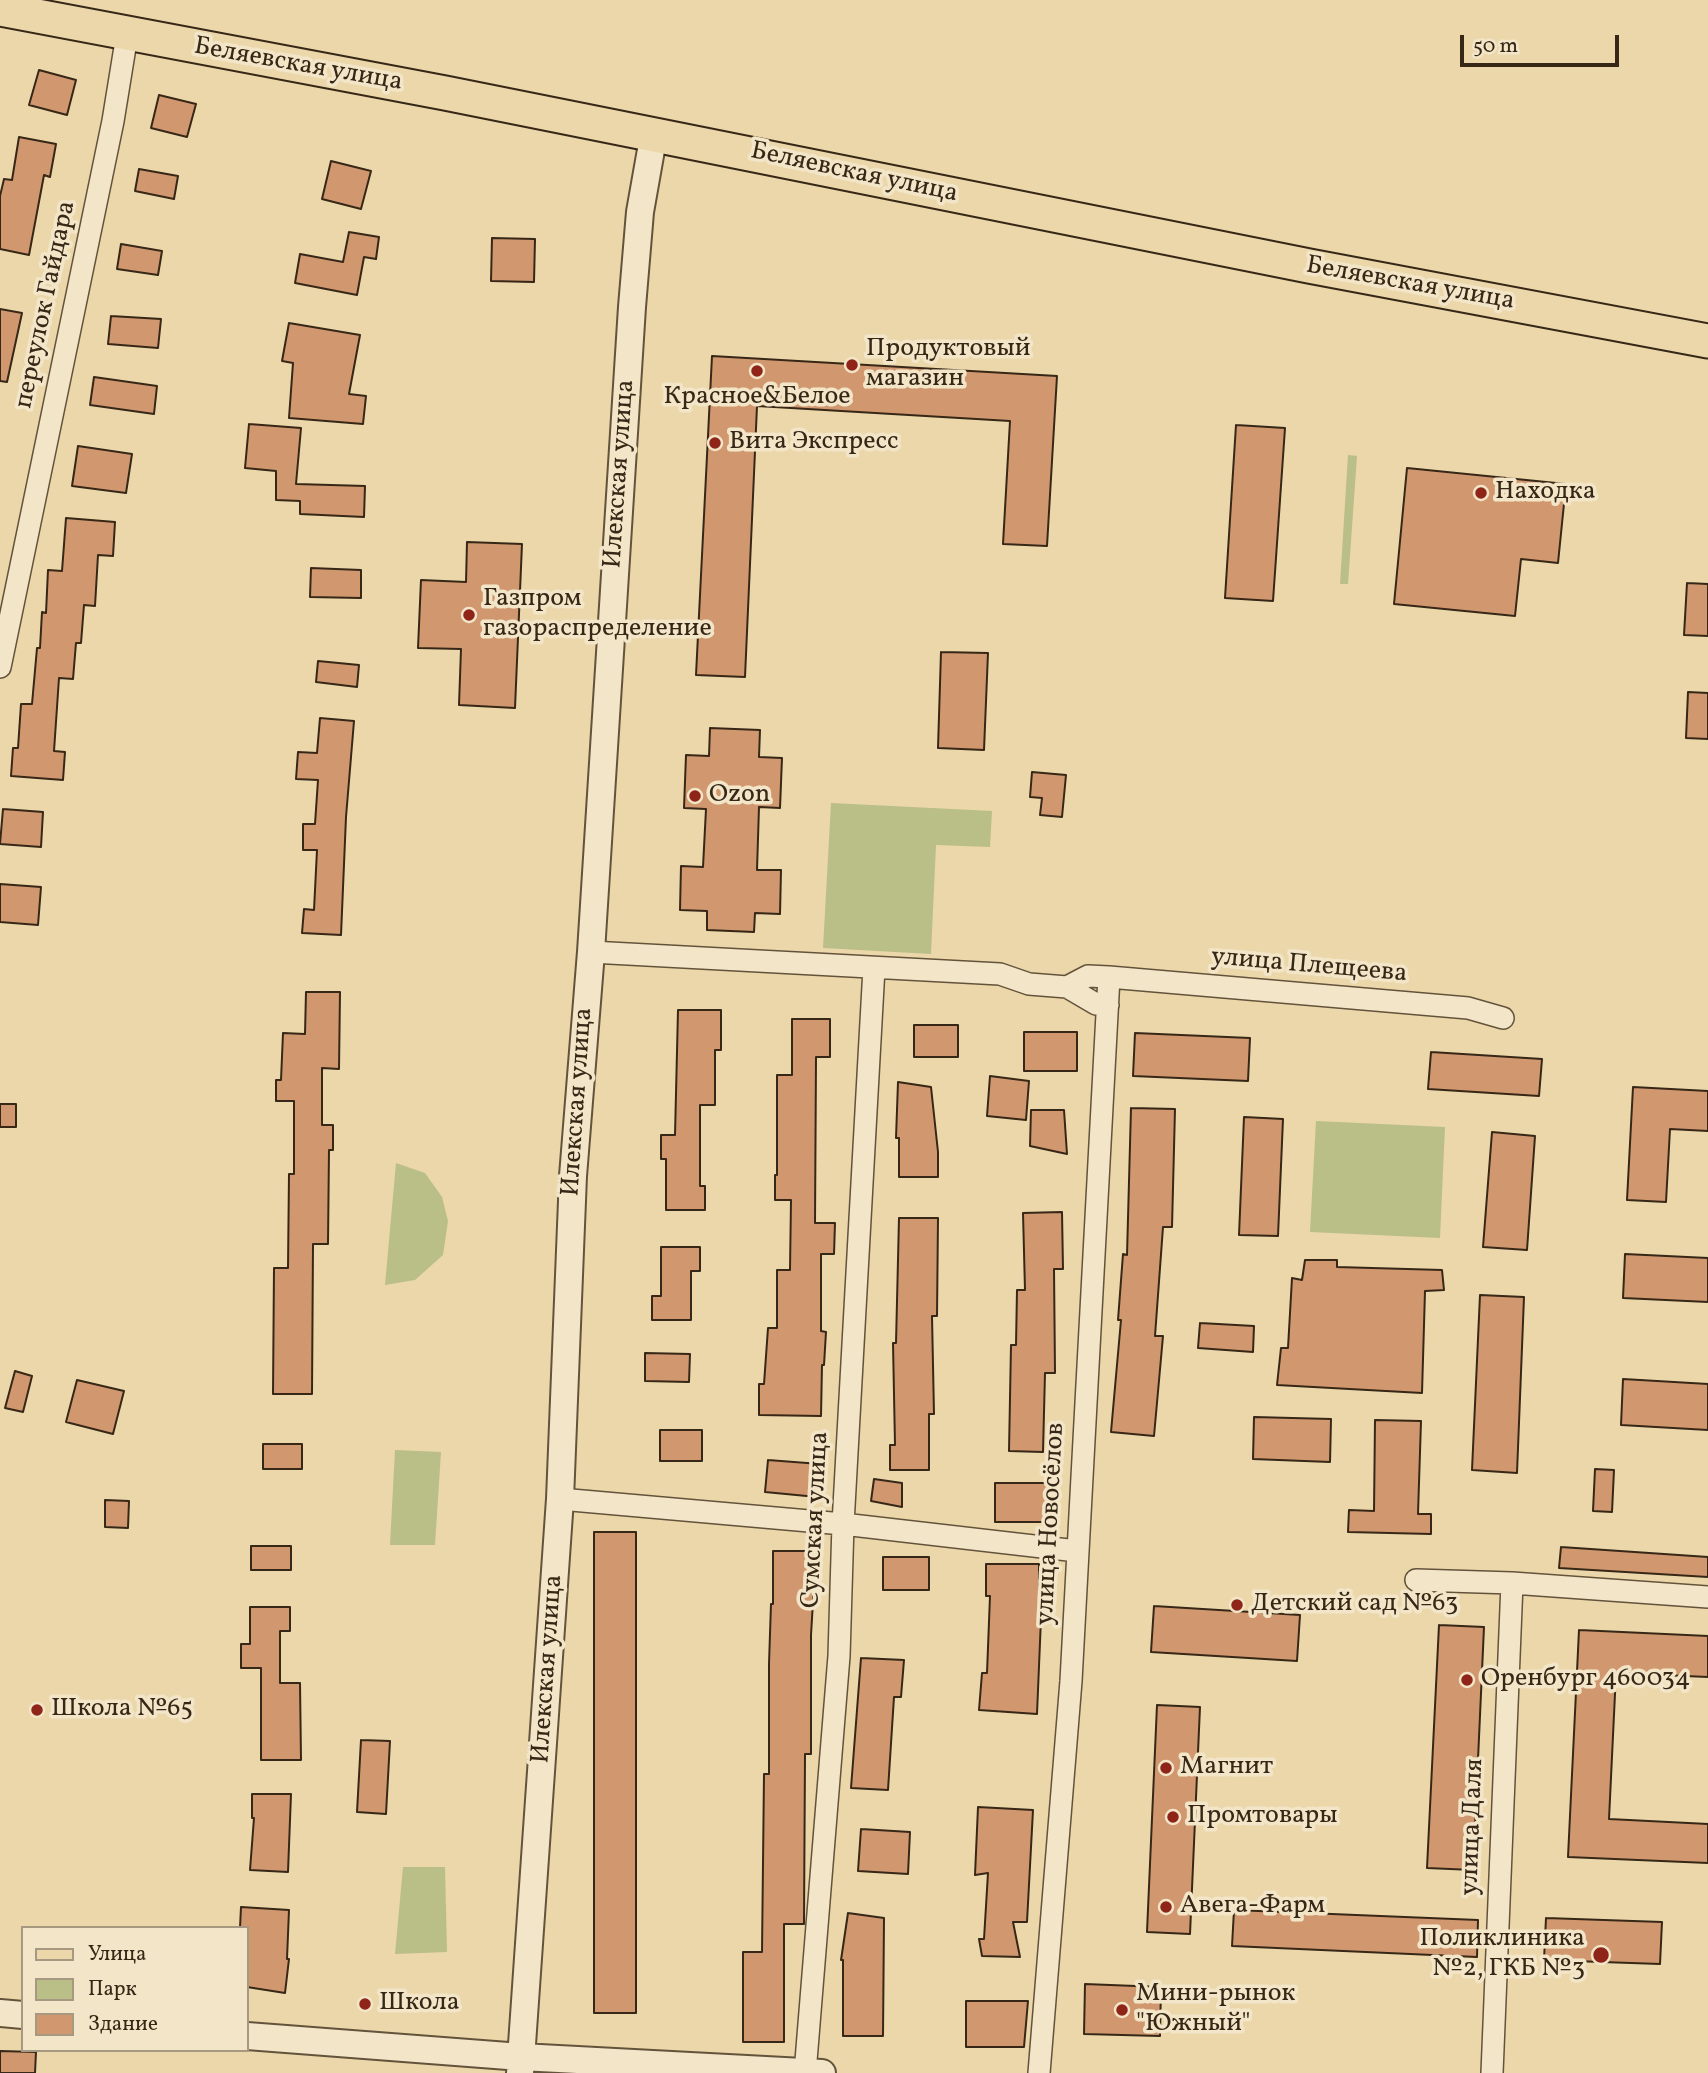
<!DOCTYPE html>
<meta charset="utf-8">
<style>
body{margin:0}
#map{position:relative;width:1708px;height:2073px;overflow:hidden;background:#ebd7aa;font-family:Vollkorn,serif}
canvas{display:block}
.legend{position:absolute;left:21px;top:1926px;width:228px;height:126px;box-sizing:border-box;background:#f2e5c8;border:2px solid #a79981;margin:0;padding:9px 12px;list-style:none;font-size:21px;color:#372716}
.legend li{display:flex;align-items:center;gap:14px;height:35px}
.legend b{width:35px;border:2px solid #a79981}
.scale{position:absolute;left:1460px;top:35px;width:159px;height:32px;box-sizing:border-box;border:4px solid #372716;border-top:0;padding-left:9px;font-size:21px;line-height:24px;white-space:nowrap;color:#372716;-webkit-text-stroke:5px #f2e5c8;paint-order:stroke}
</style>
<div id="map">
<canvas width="1708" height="2073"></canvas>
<ul class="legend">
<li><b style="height:9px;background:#ebd7aa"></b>Улица</li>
<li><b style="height:19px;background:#babe87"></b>Парк</li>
<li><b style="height:19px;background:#d19870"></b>Здание</li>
</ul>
<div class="scale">50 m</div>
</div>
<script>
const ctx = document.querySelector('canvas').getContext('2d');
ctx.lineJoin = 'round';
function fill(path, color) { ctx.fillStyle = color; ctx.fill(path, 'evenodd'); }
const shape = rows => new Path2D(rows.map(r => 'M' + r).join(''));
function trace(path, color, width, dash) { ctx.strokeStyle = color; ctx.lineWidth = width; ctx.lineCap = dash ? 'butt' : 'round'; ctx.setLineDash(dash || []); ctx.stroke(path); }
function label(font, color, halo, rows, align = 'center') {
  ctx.font = font + ' Vollkorn,serif'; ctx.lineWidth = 7; ctx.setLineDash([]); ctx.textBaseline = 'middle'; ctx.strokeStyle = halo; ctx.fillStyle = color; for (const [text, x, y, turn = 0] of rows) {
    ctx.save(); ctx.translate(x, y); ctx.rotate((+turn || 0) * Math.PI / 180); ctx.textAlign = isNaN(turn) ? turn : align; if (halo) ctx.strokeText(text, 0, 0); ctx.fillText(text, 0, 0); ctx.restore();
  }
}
fill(shape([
 [1348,455,1357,456,1348,584,1340,584],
 [831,803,992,811,990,847,936,845,931,954,823,948],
 [1316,1121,1445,1127,1440,1238,1310,1232],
 [396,1163,425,1173,442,1197,448,1221,443,1255,415,1280,385,1285],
 [395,1450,441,1452,435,1545,390,1545],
 [403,1867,445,1867,447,1952,395,1954]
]), '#babe87');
const building = shape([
 [39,70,76,80,67,115,29,105,39,70],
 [159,95,196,104,187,137,151,128,159,95],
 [19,137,56,144,50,177,44,175,29,255,0,249,0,196,4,179,12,180,19,137],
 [331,161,371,171,361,209,322,199,331,161],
 [139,169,178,176,174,199,135,191,139,169],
 [349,232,379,237,376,259,364,257,357,295,295,283,300,254,343,262,349,232],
 [492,238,535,239,534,282,491,281,492,238],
 [121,244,162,251,158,275,117,269,121,244],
 [0,309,22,313,7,382,0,381,0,309],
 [111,316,161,319,158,348,108,344,111,316],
 [289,323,360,335,349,394,366,396,363,424,289,418,293,363,282,361,289,323],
 [712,356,1057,376,1047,546,1003,544,1010,421,757,406,745,677,696,675,712,356],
 [94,377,157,386,154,414,90,405,94,377],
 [249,424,301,428,296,484,365,486,364,517,300,514,300,501,276,500,276,471,245,468,249,424],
 [1236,425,1285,428,1273,601,1225,598,1236,425],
 [78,446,132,454,126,493,72,486,78,446],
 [1407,468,1566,484,1558,563,1521,559,1515,616,1394,604,1407,468],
 [66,518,115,522,113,556,98,555,95,606,84,605,81,643,76,643,73,679,59,678,54,751,65,752,63,780,11,776,13,748,18,748,21,704,32,704,37,648,40,648,42,612,46,613,48,570,62,571,66,518],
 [467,542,522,544,515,708,459,705,461,649,418,648,421,580,466,582,467,542],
 [311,568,361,570,361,598,310,597,311,568],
 [1687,583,1708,584,1708,636,1684,635,1687,583],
 [941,652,988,653,984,750,938,748,941,652],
 [318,661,359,665,357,687,316,682,318,661],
 [1688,692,1708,693,1708,739,1686,738,1688,692],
 [320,718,354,721,346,817,341,935,302,933,304,909,314,910,317,850,303,850,303,824,315,824,318,780,296,779,298,752,317,753,320,718],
 [710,728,760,730,759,757,782,758,780,808,759,807,757,870,781,870,780,914,755,913,754,932,707,930,707,911,680,910,681,866,703,867,706,809,684,808,686,755,709,756,710,728],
 [1032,772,1066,775,1062,817,1040,815,1042,798,1030,797,1032,772],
 [3,809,43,812,41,847,0,844,3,809],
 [0,884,41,887,38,925,0,922,0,884],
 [306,992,340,992,339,1069,322,1068,322,1125,333,1125,333,1150,329,1150,328,1244,313,1244,312,1394,273,1394,274,1268,288,1268,289,1174,294,1174,294,1101,276,1101,276,1080,281,1080,283,1033,305,1034,306,992],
 [678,1010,721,1010,721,1050,715,1050,715,1105,700,1105,700,1186,705,1186,705,1210,666,1210,666,1159,661,1159,661,1135,675,1135,678,1010],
 [792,1019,830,1019,830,1057,816,1057,815,1223,835,1223,834,1254,821,1254,821,1331,826,1332,824,1365,822,1365,821,1416,759,1415,759,1384,764,1384,768,1328,777,1328,777,1270,790,1270,791,1200,775,1200,775,1175,777,1175,777,1075,792,1075,792,1019],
 [914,1025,958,1025,958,1057,914,1057,914,1025],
 [1024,1032,1077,1032,1077,1071,1024,1071,1024,1032],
 [1135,1033,1250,1038,1248,1081,1133,1076,1135,1033],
 [1431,1052,1542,1059,1539,1096,1428,1089,1431,1052],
 [990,1076,1029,1081,1026,1120,987,1116,990,1076],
 [898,1082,931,1087,938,1152,938,1177,899,1177,899,1138,896,1138,898,1082],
 [1633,1087,1708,1091,1708,1131,1670,1129,1666,1202,1627,1200,1633,1087],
 [0,1104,16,1104,16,1127,0,1127,0,1104],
 [1131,1108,1175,1109,1172,1227,1163,1227,1155,1336,1163,1336,1154,1436,1111,1432,1121,1320,1118,1320,1123,1254,1127,1255,1131,1108],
 [1031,1110,1064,1110,1067,1154,1030,1146,1031,1110],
 [1244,1117,1283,1119,1278,1236,1239,1235,1244,1117],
 [1492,1132,1535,1136,1527,1250,1483,1247,1492,1132],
 [1062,1212,1063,1269,1054,1269,1055,1373,1045,1373,1043,1452,1009,1451,1011,1345,1016,1345,1017,1290,1025,1290,1023,1213,1062,1212],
 [899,1218,938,1218,937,1316,932,1316,934,1414,929,1414,929,1470,890,1470,890,1445,895,1445,893,1343,896,1343,899,1218],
 [661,1247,700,1247,700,1271,691,1271,691,1320,652,1320,652,1296,661,1296,661,1247],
 [1625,1254,1708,1258,1708,1302,1623,1298,1625,1254],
 [1305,1260,1337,1260,1337,1267,1442,1270,1444,1290,1425,1291,1422,1393,1277,1385,1281,1348,1288,1348,1292,1278,1302,1280,1305,1260],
 [1480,1295,1524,1297,1517,1473,1472,1470,1480,1295],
 [1200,1323,1254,1326,1253,1352,1198,1348,1200,1323],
 [645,1353,690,1354,689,1382,645,1381,645,1353],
 [15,1371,32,1376,23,1412,5,1408,15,1371],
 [1623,1379,1708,1384,1708,1430,1621,1425,1623,1379],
 [77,1380,124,1391,113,1434,66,1422,77,1380],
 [1254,1417,1331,1419,1330,1462,1253,1459,1254,1417],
 [1375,1420,1421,1421,1418,1514,1431,1514,1431,1534,1348,1532,1349,1510,1374,1511,1375,1420],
 [660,1430,702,1430,702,1461,660,1461,660,1430],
 [263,1444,302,1444,302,1469,263,1469,263,1444],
 [768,1460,820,1464,817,1497,765,1492,768,1460],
 [1595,1469,1614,1470,1612,1512,1593,1511,1595,1469],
 [874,1479,902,1483,902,1507,871,1501,874,1479],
 [995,1483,1047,1483,1047,1522,995,1522,995,1483],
 [105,1500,129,1501,128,1528,105,1527,105,1500],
 [594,1532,636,1532,636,2013,594,2013,594,1532],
 [251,1546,291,1546,291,1570,251,1570,251,1546],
 [1561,1547,1708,1557,1708,1577,1559,1568,1561,1547],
 [773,1551,816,1551,811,1635,811,1754,805,1754,804,1921,804,1924,784,1924,784,2042,743,2042,743,1952,762,1952,764,1774,769,1774,769,1664,771,1604,773,1604,773,1551],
 [883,1557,929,1557,929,1590,883,1590,883,1557],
 [986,1564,1039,1564,1039,1618,1041,1618,1037,1714,979,1710,982,1673,987,1673,990,1596,986,1596,986,1564],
 [1154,1606,1300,1615,1297,1661,1151,1652,1154,1606],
 [250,1607,290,1607,290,1631,280,1631,280,1683,300,1683,301,1760,261,1760,261,1668,241,1668,241,1644,250,1644,250,1607],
 [1439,1625,1484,1627,1473,1870,1427,1868,1439,1625],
 [1579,1630,1708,1636,1708,1677,1616,1673,1609,1819,1708,1824,1708,1863,1568,1857,1579,1630],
 [861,1658,904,1660,901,1697,894,1697,888,1790,851,1788,861,1658],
 [1157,1705,1200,1707,1190,1934,1147,1932,1157,1705],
 [361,1740,390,1741,386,1814,357,1812,361,1740],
 [252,1794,291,1794,288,1872,250,1870,254,1818,252,1818,252,1794],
 [978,1807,1033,1810,1027,1922,1013,1922,1020,1957,982,1956,979,1939,984,1939,988,1873,975,1875,978,1807],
 [861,1829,910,1832,908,1874,858,1871,861,1829],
 [241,1907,289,1910,287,1959,289,1959,285,1993,247,1987,247,1928,240,1928,241,1907],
 [1234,1910,1478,1920,1477,1957,1232,1946,1234,1910],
 [848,1913,884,1918,883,2036,843,2036,843,1960,841,1960,848,1913],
 [1546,1918,1662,1922,1660,1964,1544,1960,1546,1918],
 [1085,1984,1161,1987,1160,2036,1084,2034,1085,1984],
 [966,2001,1028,2001,1024,2047,966,2047,966,2001],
 [0,2051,36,2052,35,2073,0,2073,0,2051]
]);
fill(building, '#d19870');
trace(building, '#372716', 2);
const minor = shape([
 [0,667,113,121,127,35],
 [591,952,1000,974,1029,984,1067,987,1096,1004,1108,1005],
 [1067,987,1088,976,1109,977,1468,1008,1503,1018],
 [560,1499,843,1524,1077,1551],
 [1416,1580,1512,1583,1708,1597],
 [805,2073,839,1656,843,1524,874,968],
 [1039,2073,1071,1681,1109,977],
 [1492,2073,1512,1583]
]);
const tertiary = shape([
 [0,2013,23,2015],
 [247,2036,521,2057,822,2073],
 [520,2073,560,1499,573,1176,591,952,632,307,640,212,654,133]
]);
const primary = shape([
 [0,9,445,93,1309,266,1708,341]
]);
trace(minor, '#64533b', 24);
trace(tertiary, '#64533b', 30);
trace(primary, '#372716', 37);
trace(minor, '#f2e5c8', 21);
trace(tertiary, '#f2e5c8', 26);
trace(primary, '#ebd7aa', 33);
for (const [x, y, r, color] of [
 [852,365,7,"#8f2418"],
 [757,371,7,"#8f2418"],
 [715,443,7,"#8f2418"],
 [1481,493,7,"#8f2418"],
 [469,615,7,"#8f2418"],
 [695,796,7,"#8f2418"],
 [1237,1605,7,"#8f2418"],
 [1467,1680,7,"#8f2418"],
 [37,1710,7,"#8f2418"],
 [1166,1768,7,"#8f2418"],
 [1173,1817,7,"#8f2418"],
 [1166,1907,7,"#8f2418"],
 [1601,1955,9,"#8f2418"],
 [365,2004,7,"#8f2418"],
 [1122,2010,7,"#8f2418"]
]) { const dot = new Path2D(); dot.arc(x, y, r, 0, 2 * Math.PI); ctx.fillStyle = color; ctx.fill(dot); trace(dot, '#f2e5c8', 2.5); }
label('26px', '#372716', '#f2e5c8', [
 ["Беляевская улица",298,66,10],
 ["Беляевская улица",854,174,12],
 ["Беляевская улица",1410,285,10],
 ["переулок Гайдара",47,305,-78],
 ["Илекская улица",621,474,-86],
 ["улица Плещеева",1309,967,5],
 ["Илекская улица",579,1102,-86],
 ["Сумская улица",817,1520,-87],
 ["улица Новосёлов",1052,1524,-87],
 ["Илекская улица",549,1669,-86],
 ["улица Даля",1474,1827,-88]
]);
label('26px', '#372716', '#f2e5c8', [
 ["Продуктовый",866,350],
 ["магазин",866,380],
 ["Красное&Белое",757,398,"center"],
 ["Вита Экспресс",729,443],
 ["Находка",1495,493],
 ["Газпром",483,600],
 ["газораспределение",483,630],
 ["Ozon",709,796],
 ["Детский сад №63",1251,1605],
 ["Оренбург 460034",1481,1680],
 ["Школа №65",51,1710],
 ["Магнит",1180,1768],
 ["Промтовары",1187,1817],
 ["Авега-Фарм",1180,1907],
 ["Поликлиника",1585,1940,"right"],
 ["№2, ГКБ №3",1585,1970,"right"],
 ["Мини-рынок",1136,1995],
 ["\"Южный\"",1136,2025],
 ["Школа",379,2004]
], 'left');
</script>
